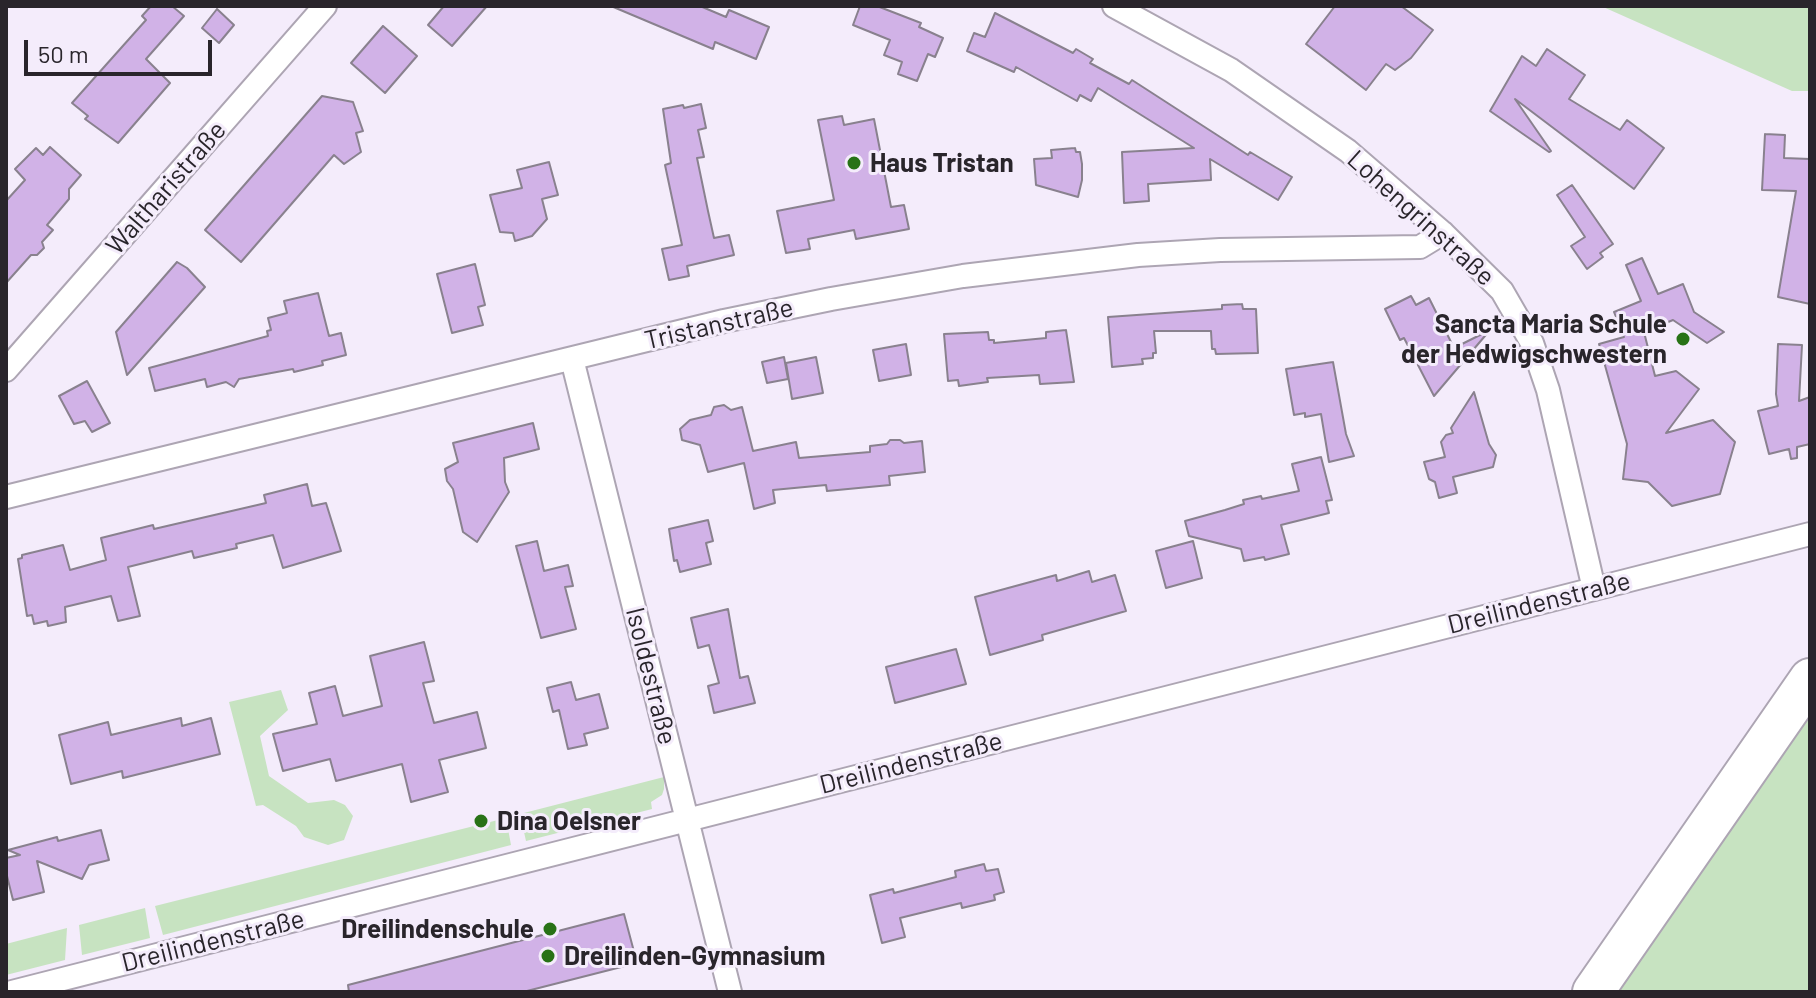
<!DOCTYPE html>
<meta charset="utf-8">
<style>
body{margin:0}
#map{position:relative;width:1816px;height:998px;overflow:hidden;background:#f4ecfb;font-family:Barlow,sans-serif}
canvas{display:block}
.frame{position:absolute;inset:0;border:8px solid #29252b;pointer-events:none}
.scale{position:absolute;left:24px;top:40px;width:188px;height:36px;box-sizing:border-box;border:4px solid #29252b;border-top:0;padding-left:10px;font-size:24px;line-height:28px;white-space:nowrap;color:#29252b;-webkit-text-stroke:6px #f4ecfb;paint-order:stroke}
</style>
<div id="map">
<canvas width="1816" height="998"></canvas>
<div class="frame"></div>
<div class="scale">50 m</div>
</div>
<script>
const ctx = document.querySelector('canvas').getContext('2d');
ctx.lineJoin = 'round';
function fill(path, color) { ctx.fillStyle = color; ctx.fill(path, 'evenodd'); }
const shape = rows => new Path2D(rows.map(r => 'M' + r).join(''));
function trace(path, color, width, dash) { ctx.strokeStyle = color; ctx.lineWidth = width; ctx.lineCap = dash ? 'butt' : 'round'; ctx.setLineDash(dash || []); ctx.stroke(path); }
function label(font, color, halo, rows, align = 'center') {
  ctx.font = font + ' Barlow,sans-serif'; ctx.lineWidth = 6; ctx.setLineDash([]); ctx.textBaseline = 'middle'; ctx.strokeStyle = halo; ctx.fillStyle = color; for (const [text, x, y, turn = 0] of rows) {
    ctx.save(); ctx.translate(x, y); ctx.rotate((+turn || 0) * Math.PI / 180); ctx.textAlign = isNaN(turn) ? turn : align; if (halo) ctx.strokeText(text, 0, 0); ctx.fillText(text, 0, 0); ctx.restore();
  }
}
fill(shape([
 [1601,6,1810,6,1810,91,1792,91],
 [281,690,288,710,260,736,269,776,308,803,334,800,345,805,353,816,344,840,328,845,304,837,296,826,263,805,256,806,229,702],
 [1810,712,1810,992,1615,992],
 [664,777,664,789,662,795,651,802,652,809,526,841,520,814],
 [506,818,511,845,163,935,155,906],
 [145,908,150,938,82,955,79,925],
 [67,928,65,960,6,975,6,944]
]), '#c7e3c1');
const building = shape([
 [151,6,172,6,184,16,146,59,170,83,118,143,85,119,88,116,72,103,146,20,142,16,151,6],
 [444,6,487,6,452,46,428,25,444,6],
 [611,6,700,6,726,17,729,10,769,27,756,59,715,42,713,49,611,6],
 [860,6,877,6,921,23,919,27,943,38,935,57,928,54,917,81,898,74,902,62,884,55,890,40,853,25,860,6],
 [1335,6,1401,6,1433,30,1411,58,1395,70,1386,64,1366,90,1306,44,1335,6],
 [217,9,234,25,219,43,202,28,217,9],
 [995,13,1073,53,1076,49,1093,59,1090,63,1129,84,1132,80,1248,155,1250,152,1292,177,1278,200,1210,159,1211,180,1148,184,1149,201,1124,203,1122,152,1194,148,1098,88,1091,101,1080,95,1077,101,1016,67,1014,72,967,51,974,33,985,37,995,13],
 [383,26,417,56,385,93,351,63,383,26],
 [1547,49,1585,75,1569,99,1620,130,1627,120,1664,148,1634,189,1515,99,1551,151,1549,152,1490,111,1522,56,1536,66,1547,49],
 [322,96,353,102,363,131,356,133,361,152,344,164,334,155,241,262,205,230,322,96],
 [701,104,706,128,698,130,704,157,697,158,708,211,714,238,729,235,734,255,687,266,689,276,669,280,662,249,682,245,665,165,671,163,663,109,683,105,684,108,701,104],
 [842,116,844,125,874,119,891,207,904,205,909,229,856,239,854,230,808,239,810,249,786,253,777,211,834,200,818,120,842,116],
 [1765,134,1785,135,1784,158,1810,159,1810,304,1778,297,1796,191,1762,190,1765,134],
 [50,147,81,175,69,189,69,199,47,225,53,230,42,242,44,248,37,255,31,255,6,283,6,201,25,180,15,169,36,148,43,155,50,147],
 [1075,148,1076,152,1080,152,1082,164,1082,180,1078,197,1036,185,1034,159,1052,158,1051,150,1075,148],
 [549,162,558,195,542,199,547,219,532,236,515,241,513,233,500,232,490,195,522,188,517,170,549,162],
 [1572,185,1613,244,1600,253,1603,257,1587,269,1571,246,1585,237,1557,195,1572,185],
 [1642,258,1658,294,1683,284,1694,312,1724,332,1707,343,1673,320,1644,332,1655,376,1676,371,1699,389,1666,433,1713,420,1735,442,1720,494,1672,506,1648,482,1623,479,1627,444,1599,344,1624,337,1614,312,1641,301,1626,265,1642,258],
 [177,262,187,268,205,287,127,375,116,332,177,262],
 [475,264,485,305,478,307,483,325,452,333,437,274,475,264],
 [318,293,329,336,341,333,346,355,322,361,323,365,294,372,293,369,239,379,234,387,226,382,207,387,205,379,155,391,149,368,268,336,267,331,271,330,268,318,287,313,284,301,318,293],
 [1411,296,1416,305,1429,298,1454,348,1490,330,1434,396,1404,338,1400,340,1385,309,1411,296],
 [1242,304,1243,309,1256,309,1258,353,1216,354,1215,349,1212,349,1211,331,1154,331,1156,353,1153,353,1153,358,1142,359,1143,364,1112,367,1108,317,1222,309,1222,305,1242,304],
 [1066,330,1074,382,1040,384,1039,375,987,378,988,382,959,386,958,380,948,381,944,334,988,332,989,340,994,340,994,343,1046,338,1046,332,1066,330],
 [906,344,911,375,879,381,873,350,906,344],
 [1778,344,1802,345,1799,401,1810,397,1810,444,1797,447,1797,458,1791,459,1789,449,1769,454,1758,411,1778,406,1776,394,1778,344],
 [784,357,788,379,767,383,762,362,784,357],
 [816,357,823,393,792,399,786,363,816,357],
 [1333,362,1346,434,1354,456,1329,462,1321,414,1305,417,1305,413,1294,415,1286,369,1333,362],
 [87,381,110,423,92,432,85,421,74,424,59,396,87,381],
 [1474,392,1489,444,1496,455,1493,467,1453,477,1457,493,1439,498,1435,482,1429,479,1424,462,1445,457,1441,442,1446,435,1453,433,1451,428,1474,392],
 [724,405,731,410,742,407,753,451,796,442,799,458,870,452,870,446,887,444,890,440,900,440,904,443,922,441,925,472,889,476,890,485,827,491,826,485,773,490,775,503,754,509,744,463,708,472,700,445,682,440,680,429,690,420,711,415,714,407,724,405],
 [533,423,539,449,504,458,505,482,509,492,477,542,463,532,453,489,447,481,445,469,458,462,453,443,533,423],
 [1321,457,1332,500,1326,501,1329,513,1281,525,1289,554,1265,560,1264,557,1244,561,1241,549,1189,536,1185,521,1225,510,1244,504,1243,500,1261,496,1262,499,1299,491,1292,464,1321,457],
 [307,484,312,506,326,503,341,551,283,568,273,535,236,544,237,548,194,558,192,551,128,567,140,616,118,621,111,596,65,607,66,622,48,626,47,621,34,624,32,615,27,616,18,559,22,558,22,555,63,545,70,570,106,560,101,538,153,525,154,529,266,503,264,495,307,484],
 [708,520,713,541,706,543,711,564,680,572,677,560,674,561,669,529,708,520],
 [537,541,544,571,568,565,573,586,565,587,576,629,541,638,516,546,537,541],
 [1193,541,1202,578,1166,588,1156,551,1193,541],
 [1089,571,1092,582,1115,575,1126,611,1042,635,1043,640,990,655,975,597,1056,575,1057,581,1089,571],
 [728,609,740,678,748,676,755,703,714,713,708,686,719,683,709,645,698,648,691,618,728,609],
 [424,642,434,681,423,683,434,723,477,712,486,748,439,760,448,792,411,802,402,764,336,781,330,759,283,771,273,734,317,724,309,693,335,686,343,716,382,706,370,656,424,642],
 [956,649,966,684,895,703,886,667,956,649],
 [571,682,576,700,599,694,608,728,584,734,587,745,568,749,559,710,553,712,547,688,571,682],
 [181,718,182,726,211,718,220,754,123,778,122,771,71,784,59,735,108,722,111,735,181,718],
 [101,830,109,860,89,865,82,879,37,861,44,892,13,900,6,872,6,858,20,855,8,850,57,837,58,841,101,830],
 [984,864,986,871,998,869,1004,892,994,895,995,900,962,908,961,903,900,918,905,937,882,943,870,895,893,889,894,893,956,877,955,871,984,864],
 [624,914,637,963,523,992,349,992,348,985,624,914]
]);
fill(building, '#d1b2e7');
trace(building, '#89818e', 2);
const minor = shape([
 [1114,6,1231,70,1348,151,1443,233,1502,291,1532,343,1548,390,1594,589],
 [572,359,730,992],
 [6,370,325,6],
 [6,497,724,321,831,299,963,276,1138,255,1220,250,1420,247,1443,233],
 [12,992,1810,534]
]);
const motorway = shape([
 [1593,992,1810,679]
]);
trace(minor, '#ada5b3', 26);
trace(motorway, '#ada5b3', 44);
trace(minor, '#fff', 22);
trace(motorway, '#fff', 40);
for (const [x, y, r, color] of [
 [854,163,8,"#287216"],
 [1683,339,8,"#287216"],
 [481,821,8,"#287216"],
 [550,929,8,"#287216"],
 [548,956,8,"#287216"]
]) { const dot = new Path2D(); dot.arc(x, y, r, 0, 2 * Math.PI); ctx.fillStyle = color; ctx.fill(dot); trace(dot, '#f4ecfb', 3); }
label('bold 26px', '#29252b', '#f4ecfb', [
 ["Haus Tristan",870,163],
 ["Sancta Maria Schule",1667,324,"right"],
 ["der Hedwigschwestern",1667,354,"right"],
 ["Dina Oelsner",497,821],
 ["Dreilindenschule",534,929,"right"],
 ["Dreilinden-Gymnasium",564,956]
], 'left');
label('26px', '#29252b', '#f4ecfb', [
 ["Waltharistraße",166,188,-49],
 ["Lohengrinstraße",1421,218,42],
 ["Tristanstraße",719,324,-13],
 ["Dreilindenstraße",1539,603,-14],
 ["Isoldestraße",651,676,76],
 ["Dreilindenstraße",911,763,-14],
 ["Dreilindenstraße",213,941,-14]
]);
</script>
